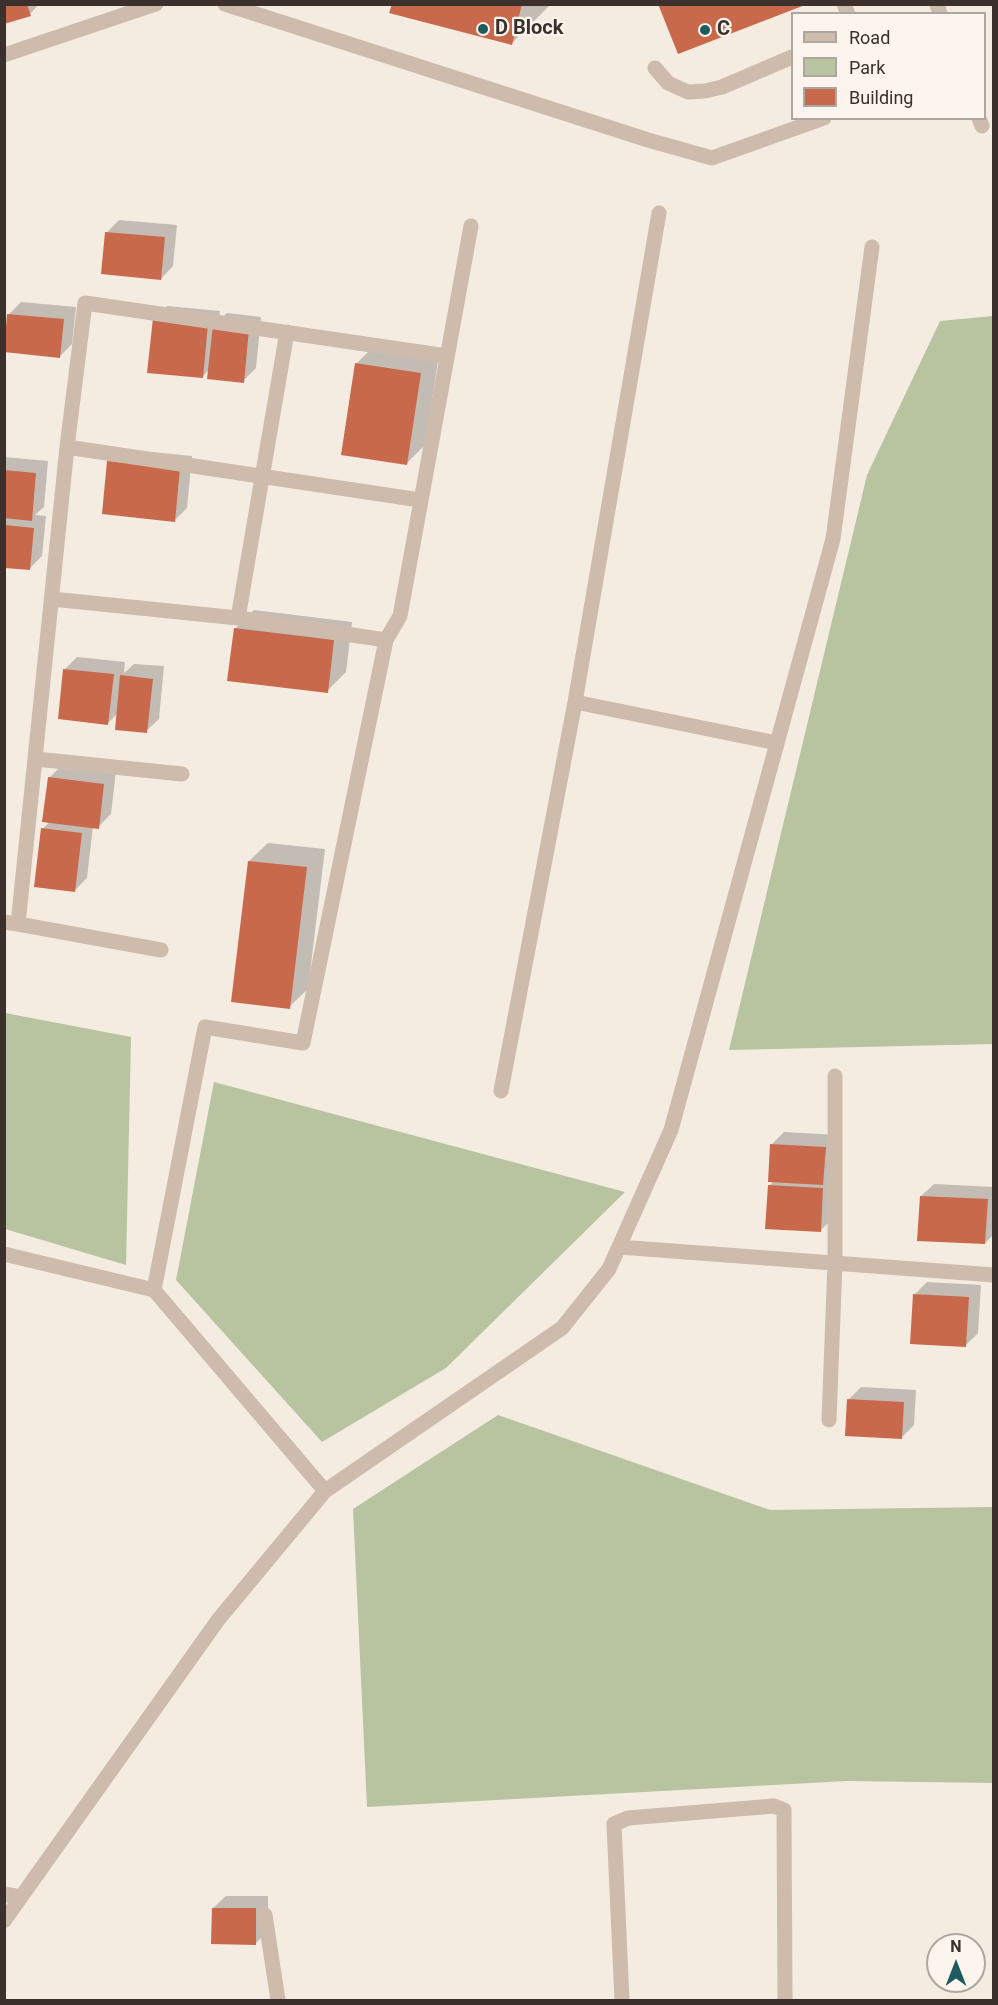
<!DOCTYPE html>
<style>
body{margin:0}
#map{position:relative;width:998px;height:2005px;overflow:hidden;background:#f4ebe1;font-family:Roboto,sans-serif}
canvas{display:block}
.frame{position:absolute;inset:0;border:6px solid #3b302b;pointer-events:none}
.legend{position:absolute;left:791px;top:12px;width:195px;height:108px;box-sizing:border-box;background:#fbf5ee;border:2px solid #aea6a0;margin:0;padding:8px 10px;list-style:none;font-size:18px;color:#3b302b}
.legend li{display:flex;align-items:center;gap:12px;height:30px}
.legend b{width:30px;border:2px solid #aea6a0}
.north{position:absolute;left:926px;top:1933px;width:60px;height:60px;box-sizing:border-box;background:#fbf5ee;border:2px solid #aea6a0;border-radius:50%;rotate:0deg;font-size:16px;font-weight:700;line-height:24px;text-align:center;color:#3b302b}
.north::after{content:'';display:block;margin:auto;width:21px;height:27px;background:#1f5a5e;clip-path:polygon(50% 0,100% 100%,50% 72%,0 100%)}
</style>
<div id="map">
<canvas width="998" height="2005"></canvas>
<div class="frame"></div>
<ul class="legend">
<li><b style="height:8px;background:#cdbbac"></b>Road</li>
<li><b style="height:16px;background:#b8c4a0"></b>Park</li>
<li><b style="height:16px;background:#c8694b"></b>Building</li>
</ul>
<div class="north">N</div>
</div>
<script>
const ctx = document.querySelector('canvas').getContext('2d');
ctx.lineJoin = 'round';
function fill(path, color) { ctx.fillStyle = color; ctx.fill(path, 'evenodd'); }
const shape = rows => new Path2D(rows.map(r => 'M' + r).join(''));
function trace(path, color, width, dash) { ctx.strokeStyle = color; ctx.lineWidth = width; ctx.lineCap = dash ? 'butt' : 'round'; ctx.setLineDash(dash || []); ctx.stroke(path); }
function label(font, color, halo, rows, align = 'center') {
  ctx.font = font + ' Roboto,sans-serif'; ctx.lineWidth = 4.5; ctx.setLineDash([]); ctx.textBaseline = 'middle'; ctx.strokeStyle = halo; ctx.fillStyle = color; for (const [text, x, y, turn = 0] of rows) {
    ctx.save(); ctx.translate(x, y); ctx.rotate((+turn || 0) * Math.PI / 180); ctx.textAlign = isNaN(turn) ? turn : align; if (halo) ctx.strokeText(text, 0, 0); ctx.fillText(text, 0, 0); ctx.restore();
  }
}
fill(shape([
 [993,316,993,1044,729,1050,867,475,940,321],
 [5,1013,131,1037,126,1265,5,1229],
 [214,1082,382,1127,625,1192,446,1368,322,1442,176,1280],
 [498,1415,770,1510,993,1507,993,1783,847,1781,367,1807,353,1509]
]), '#b8c4a0');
fill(shape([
 [4,4,39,4,30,14],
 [393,4,551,4,511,44],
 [119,220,177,225,173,266,161,279,107,232],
 [21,302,76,307,72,344,60,356,8,315],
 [167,306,220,311,219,321,227,313,261,317,256,368,243,381,210,369,202,377,154,319],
 [375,345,439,355,425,445,407,463,356,364],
 [121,449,192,456,187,508,175,520,109,462],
 [4,457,48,461,44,507,35,515,46,516,42,556,29,569,4,566],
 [254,610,352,622,346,672,327,691,235,629],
 [77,657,125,662,124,673,134,664,164,666,159,719,146,731,118,713,108,723,65,669],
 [62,765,116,771,111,814,98,827,93,826,87,878,75,890,43,829,50,821,49,778],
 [268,843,325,849,308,989,289,1007,249,861],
 [784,1132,838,1135,833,1218,820,1231,769,1186,774,1181,771,1145],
 [934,1184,994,1187,994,1234,985,1243,921,1196],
 [927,1282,981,1285,978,1333,966,1345,914,1295],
 [861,1387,916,1390,914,1425,901,1438,849,1399],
 [226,1896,268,1896,268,1931,255,1944,213,1908]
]), '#0003');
fill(shape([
 [4,4,27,4,31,16,4,24],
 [392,4,522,4,512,45,389,13],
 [658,4,805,4,805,5,678,54],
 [105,232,165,237,161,280,101,274],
 [7,314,64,319,60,358,4,352],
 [153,318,208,324,203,378,147,373],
 [213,325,249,329,244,383,207,379],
 [355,363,421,373,407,465,341,455],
 [107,461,180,468,175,522,102,514],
 [4,470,36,473,32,521,4,518],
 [5,525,34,528,30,570,5,568],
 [234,628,334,640,328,693,227,681],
 [63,669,114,674,108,725,58,719],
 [120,675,153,679,147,733,115,730],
 [48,777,104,784,99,829,42,822],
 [41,828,82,833,75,892,34,887],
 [248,861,307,867,290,1009,231,1002],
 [770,1144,826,1147,823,1185,768,1182],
 [768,1185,823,1188,821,1232,765,1229],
 [920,1196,988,1199,985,1244,917,1241],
 [913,1294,969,1297,966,1347,910,1344],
 [847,1399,904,1402,902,1439,845,1436],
 [212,1908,256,1908,256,1945,211,1944]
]), '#c8694b');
trace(shape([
 [225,4,648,140,712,158,824,118],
 [844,4,848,14],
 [937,4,940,14],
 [4,55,156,4],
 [655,68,668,83,688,92,705,91,722,87,792,57],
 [979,118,982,126],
 [659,213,575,702,777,743],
 [67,447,420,500],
 [52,599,238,618,386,640,400,616,471,226],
 [238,618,287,332],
 [36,759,182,774],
 [4,922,18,924,67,447,85,303,447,356],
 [18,924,161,950],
 [501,1091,575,702],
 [619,1247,994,1275],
 [4,1254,154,1290,325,1491],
 [154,1290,205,1027,303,1043,386,640],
 [829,1420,835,1263,835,1076],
 [4,1894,21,1897],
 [265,1915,278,2000],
 [4,1921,218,1620,325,1491,562,1328,609,1269,671,1130,833,539,872,247],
 [622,2000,614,1824,628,1818,774,1806,784,1810,785,2000]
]), '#cdbbac', 15);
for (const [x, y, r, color] of [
 [483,29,6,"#1f5a5e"],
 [705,30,6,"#1f5a5e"]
]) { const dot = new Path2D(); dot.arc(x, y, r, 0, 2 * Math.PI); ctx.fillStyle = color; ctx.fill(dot); trace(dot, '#fbf5ee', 2); }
label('bold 20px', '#3b302b', '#fbf5ee', [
 ["D Block",495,29],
 ["C",717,30]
], 'left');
</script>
